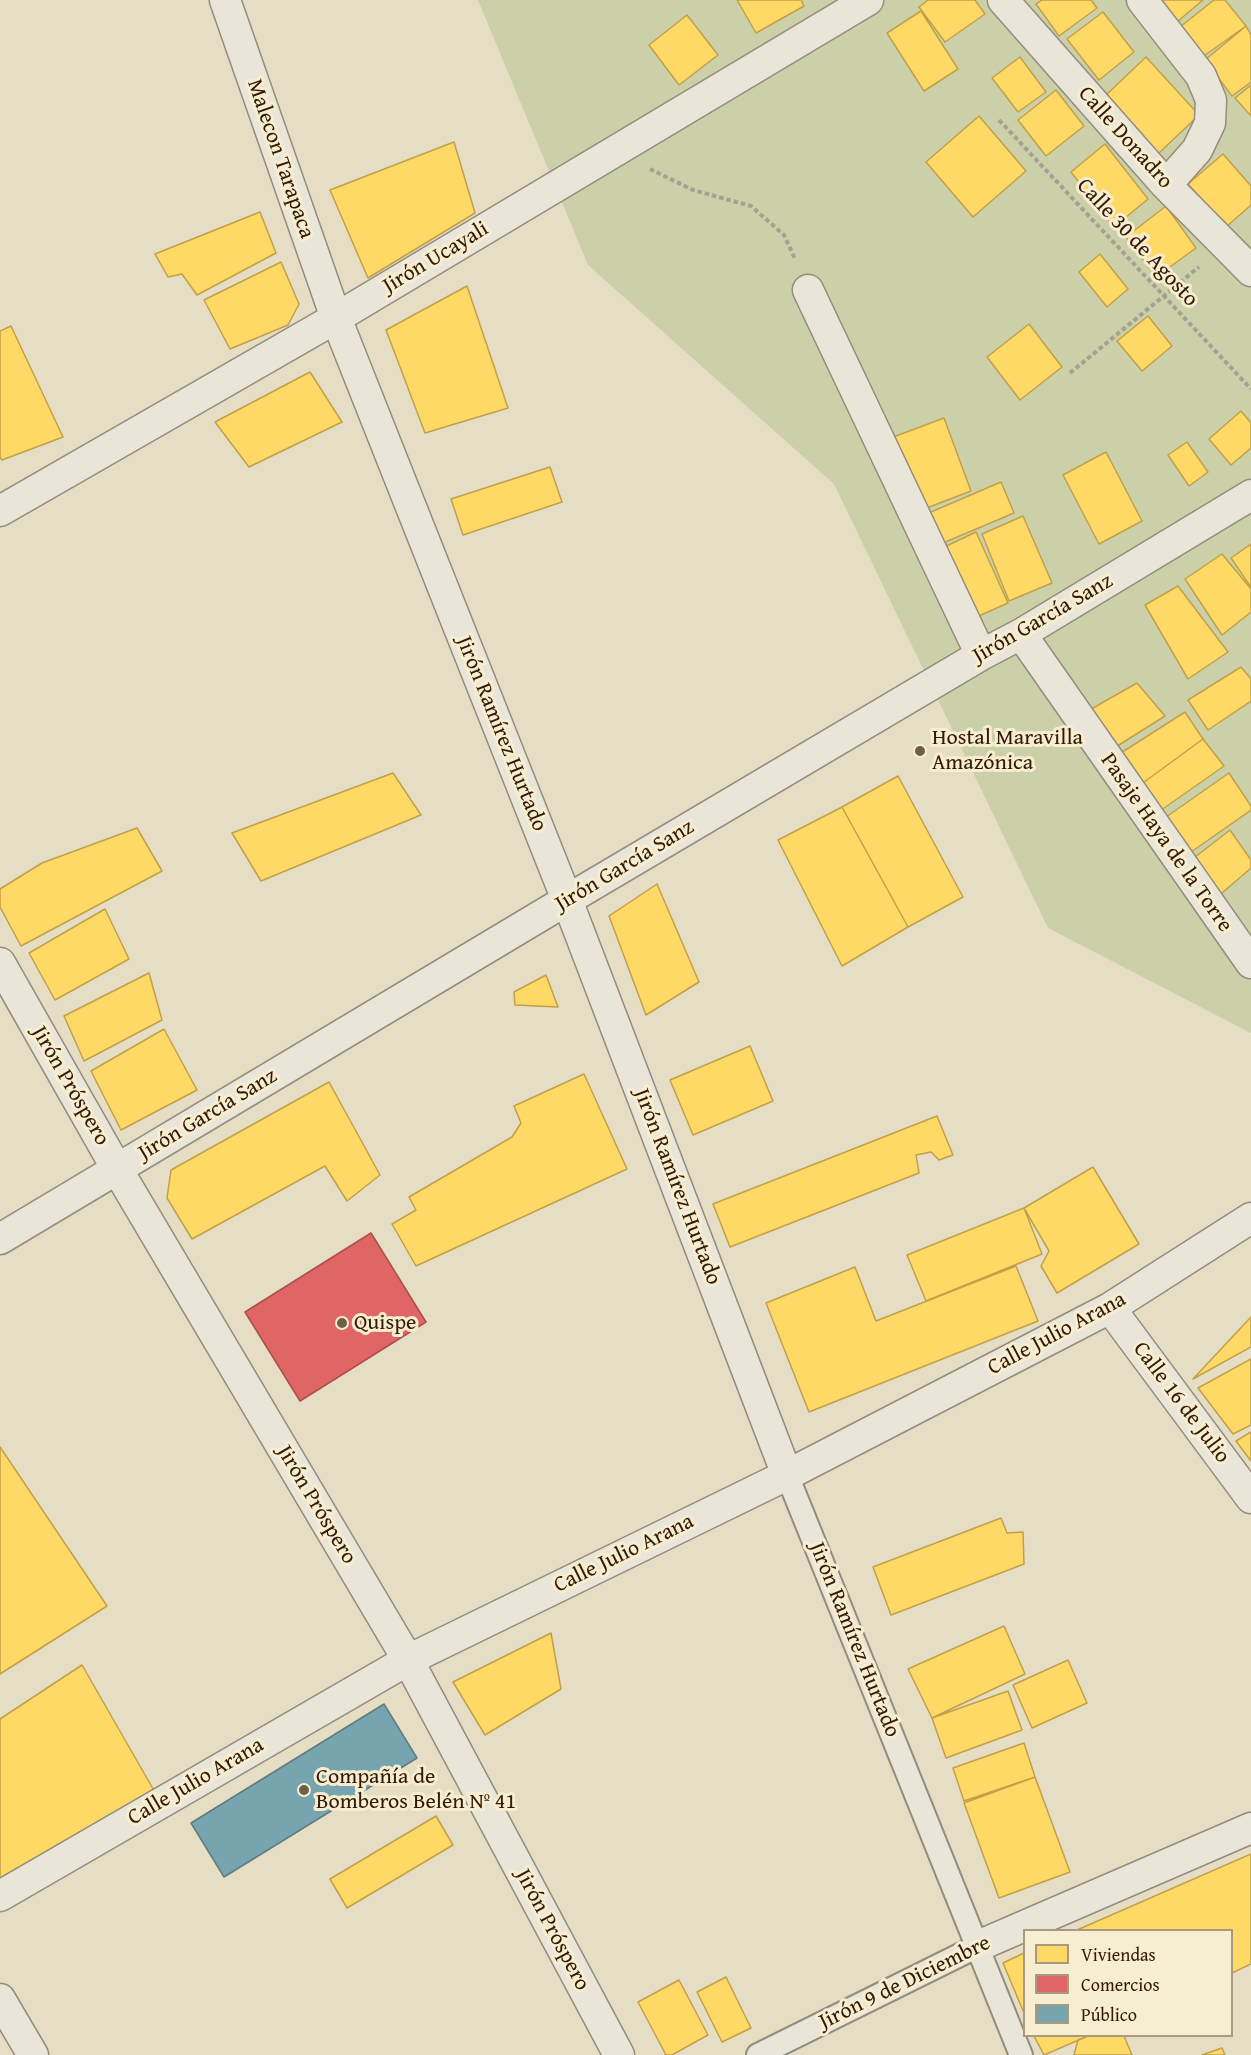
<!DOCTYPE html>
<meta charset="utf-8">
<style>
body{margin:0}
#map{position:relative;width:1251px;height:2055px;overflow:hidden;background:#e5ddc4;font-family:"Gentium Book Plus",serif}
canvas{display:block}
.legend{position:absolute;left:1023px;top:1929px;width:210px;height:108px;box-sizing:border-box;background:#f7edd0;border:2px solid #a9997e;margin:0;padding:8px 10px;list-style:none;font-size:18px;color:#331a04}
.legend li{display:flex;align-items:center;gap:12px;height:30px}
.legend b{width:30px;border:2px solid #a9997e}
</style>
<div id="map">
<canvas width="1251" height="2055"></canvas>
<ul class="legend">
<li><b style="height:16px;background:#ffd966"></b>Viviendas</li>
<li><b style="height:16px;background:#e06666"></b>Comercios</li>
<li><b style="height:16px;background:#76a5af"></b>Público</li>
</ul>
</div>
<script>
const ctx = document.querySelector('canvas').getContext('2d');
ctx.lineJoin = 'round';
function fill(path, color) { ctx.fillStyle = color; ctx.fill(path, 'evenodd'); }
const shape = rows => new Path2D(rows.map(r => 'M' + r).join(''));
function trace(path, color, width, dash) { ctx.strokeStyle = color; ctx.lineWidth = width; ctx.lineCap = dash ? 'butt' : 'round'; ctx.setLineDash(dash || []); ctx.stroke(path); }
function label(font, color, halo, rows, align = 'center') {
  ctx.font = font + ' "Gentium Book Plus",serif'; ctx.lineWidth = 6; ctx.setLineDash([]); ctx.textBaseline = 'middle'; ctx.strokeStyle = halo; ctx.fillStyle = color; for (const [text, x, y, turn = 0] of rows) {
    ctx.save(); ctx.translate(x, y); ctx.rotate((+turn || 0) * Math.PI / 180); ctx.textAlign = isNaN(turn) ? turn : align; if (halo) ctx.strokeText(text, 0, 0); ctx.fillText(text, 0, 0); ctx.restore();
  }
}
fill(shape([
 [478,0,1251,0,1251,1033,1048,928,834,484,588,265]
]), '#cbd0a8');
const homes = shape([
 [737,0,801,0,804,6,756,33,737,0],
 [928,0,975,0,985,14,945,42,919,7,928,0],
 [1042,0,1091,0,1097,8,1059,36,1036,4,1042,0],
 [1160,0,1203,0,1177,22,1160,0],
 [1214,0,1225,0,1246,26,1201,58,1180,27,1214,0],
 [921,11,958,69,924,91,887,33,921,11],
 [1103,12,1134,52,1099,80,1067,39,1103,12],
 [687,15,718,55,679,85,649,45,687,15],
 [1246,26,1251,35,1251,82,1232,96,1205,60,1246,26],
 [1020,57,1046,92,1018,112,992,78,1020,57],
 [1146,57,1199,115,1158,154,1105,96,1146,57],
 [1251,85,1251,116,1235,98,1251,85],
 [1056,90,1084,126,1046,156,1018,120,1056,90],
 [979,116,1026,171,973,217,926,162,979,116],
 [454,142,475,213,368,278,330,190,454,142],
 [1105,144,1148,199,1114,227,1071,172,1105,144],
 [1223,154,1251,186,1251,205,1226,227,1188,184,1223,154],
 [1166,206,1196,248,1156,277,1126,237,1166,206],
 [260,212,276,253,197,295,182,274,168,277,155,254,260,212],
 [1100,254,1128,289,1107,307,1079,272,1100,254],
 [281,262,299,304,288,325,230,349,204,300,281,262],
 [467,286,508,408,425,433,386,330,467,286],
 [1148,316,1172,346,1142,371,1117,341,1148,316],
 [1029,324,1062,367,1020,400,987,357,1029,324],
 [11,326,63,437,2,460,0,457,0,331,11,326],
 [310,372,342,422,249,467,215,422,310,372],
 [1241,411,1251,423,1251,448,1231,465,1209,439,1241,411],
 [944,418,971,491,924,509,888,439,944,418],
 [1187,442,1208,472,1189,486,1168,455,1187,442],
 [1106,452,1142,521,1099,544,1063,475,1106,452],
 [550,467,562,502,463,535,451,499,550,467],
 [1001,482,1014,513,936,546,924,515,1001,482],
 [1023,516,1052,583,1009,601,982,534,1023,516],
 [976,532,1008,603,972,619,940,549,976,532],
 [1251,544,1251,587,1231,558,1251,544],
 [1222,554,1251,589,1251,612,1222,635,1185,579,1222,554],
 [1178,586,1228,652,1188,679,1145,605,1178,586],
 [1241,667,1251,679,1251,701,1208,730,1188,700,1241,667],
 [1137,683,1165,716,1111,750,1086,712,1137,683],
 [1185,712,1203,739,1136,788,1113,758,1185,712],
 [1203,739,1224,766,1157,813,1136,788,1203,739],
 [393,773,421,815,261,881,232,833,393,773],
 [1229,773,1251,806,1251,810,1184,857,1159,822,1229,773],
 [898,776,963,897,908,927,842,807,898,776],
 [842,807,908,927,842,966,778,840,842,807],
 [137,828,162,871,21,946,0,907,0,889,42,863,137,828],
 [1230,830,1251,860,1251,868,1215,899,1190,861,1230,830],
 [657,884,699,982,646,1015,609,916,657,884],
 [105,909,129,959,55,1000,29,953,105,909],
 [149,973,162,1020,84,1061,64,1016,149,973],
 [546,975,558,1007,515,1005,514,992,546,975],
 [164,1029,197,1090,121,1130,91,1071,164,1029],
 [750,1046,773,1101,693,1135,670,1080,750,1046],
 [584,1074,627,1169,416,1266,392,1224,416,1210,409,1197,512,1137,521,1123,514,1106,584,1074],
 [329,1082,380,1175,347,1201,325,1166,192,1239,167,1198,171,1170,329,1082],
 [937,1116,953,1155,939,1160,931,1152,916,1155,919,1173,730,1247,713,1204,937,1116],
 [1093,1167,1139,1244,1057,1293,1041,1266,1049,1251,1024,1208,1093,1167],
 [1024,1208,1042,1254,926,1301,907,1255,1024,1208],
 [1016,1266,1038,1321,809,1412,766,1303,855,1267,876,1321,1016,1266],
 [1251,1317,1251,1347,1193,1379,1251,1317],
 [1251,1359,1251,1425,1233,1434,1198,1388,1251,1359],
 [1251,1432,1251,1461,1236,1441,1251,1432],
 [0,1447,107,1606,0,1674,0,1447],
 [1001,1518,1007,1533,1023,1532,1024,1564,891,1615,873,1567,1001,1518],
 [1004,1626,1025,1674,932,1718,908,1669,1004,1626],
 [551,1633,561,1689,485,1735,453,1682,551,1633],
 [1068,1660,1087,1703,1032,1728,1013,1685,1068,1660],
 [82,1665,156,1794,0,1883,0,1719,82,1665],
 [1008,1691,1022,1730,946,1758,932,1718,1008,1691],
 [1024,1743,1035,1777,964,1801,953,1768,1024,1743],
 [1035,1777,1070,1872,999,1898,964,1803,1035,1777],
 [436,1816,453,1845,347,1908,330,1879,436,1816],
 [1251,1854,1251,1964,1232,1973,1232,1930,1077,1930,1251,1854],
 [1024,1953,1024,2013,1003,1963,1024,1953],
 [726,1977,751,2028,722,2042,697,1992,726,1977],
 [679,1980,708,2035,672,2055,666,2055,638,2002,679,1980],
 [1034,2036,1088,2036,1044,2055,1034,2036],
 [1088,2036,1124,2036,1132,2055,1074,2055,1078,2040,1088,2036],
 [1222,2048,1225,2055,1202,2055,1222,2048]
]);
fill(homes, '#ffd966');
trace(homes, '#c2a049', 1.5);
const shops = shape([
 [371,1233,426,1322,300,1401,245,1312,371,1233]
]);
fill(shops, '#e06666');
trace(shops, '#ac4f49', 1.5);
const public = shape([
 [384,1704,417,1758,224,1877,191,1823,384,1704]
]);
fill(public, '#76a5af');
trace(public, '#627b7c', 1.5);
const pedestrian = shape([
 [787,1475,1021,2055],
 [758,2055,978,1946]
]);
const minor = shape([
 [225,0,336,318,567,900,787,1475],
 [1003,0,1166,185,1251,271],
 [1142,0,1201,76,1211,100,1210,123,1197,150,1166,185],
 [808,290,981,655],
 [0,511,336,318,868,0],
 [1021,634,1251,963],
 [0,963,117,1169,408,1660,619,2055],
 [0,1239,567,900,981,655,1021,634,1251,495],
 [1110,1308,1251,1498],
 [0,1896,408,1660,787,1475,1110,1308,1251,1218],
 [978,1946,1251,1828],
 [0,1999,33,2055]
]);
trace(pedestrian, '#948c7c', 26);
trace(minor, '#948c7c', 33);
trace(shape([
 [999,120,1251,389],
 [650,169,693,190,751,206,784,235,795,259],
 [1070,373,1199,267]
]), '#a6a094', 4, [4.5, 3]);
trace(pedestrian, '#e9e6d9', 22);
trace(minor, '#e9e6d9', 30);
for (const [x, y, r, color] of [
 [920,751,6,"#715e47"],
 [342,1323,6,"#715e47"],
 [304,1790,6,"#715e47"]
]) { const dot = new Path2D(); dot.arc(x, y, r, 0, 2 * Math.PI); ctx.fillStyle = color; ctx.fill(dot); trace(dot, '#f7edd0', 2); }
label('22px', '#331a04', '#f7edd0', [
 ["Calle Donadro",1125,138,48],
 ["Malecon Tarapaca",280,159,71],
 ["Calle 30 de Agosto",1137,243,47],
 ["Jirón Ucayali",436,258,-31],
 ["Jirón García Sanz",1043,619,-30],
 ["Jirón Ramírez Hurtado",501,734,68],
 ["Pasaje Haya de la Torre",1166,843,55],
 ["Jirón García Sanz",625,866,-31],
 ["Jirón Próspero",70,1086,60],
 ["Jirón García Sanz",208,1115,-31],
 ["Jirón Ramírez Hurtado",677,1187,69],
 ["Calle Julio Arana",1057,1334,-28],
 ["Calle 16 de Julio",1181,1403,53],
 ["Jirón Próspero",316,1505,59],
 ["Calle Julio Arana",624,1554,-26],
 ["Jirón Ramírez Hurtado",854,1640,68],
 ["Calle Julio Arana",196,1782,-30],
 ["Jirón Próspero",552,1930,62],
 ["Jirón 9 de Diciembre",905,1983,-26]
]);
label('22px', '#331a04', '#f7edd0', [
 ["Hostal Maravilla",932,738],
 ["Amazónica",932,763],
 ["Quispe",354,1323],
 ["Compañía de",316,1777],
 ["Bomberos Belén Nº 41",316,1802]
], 'left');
</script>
